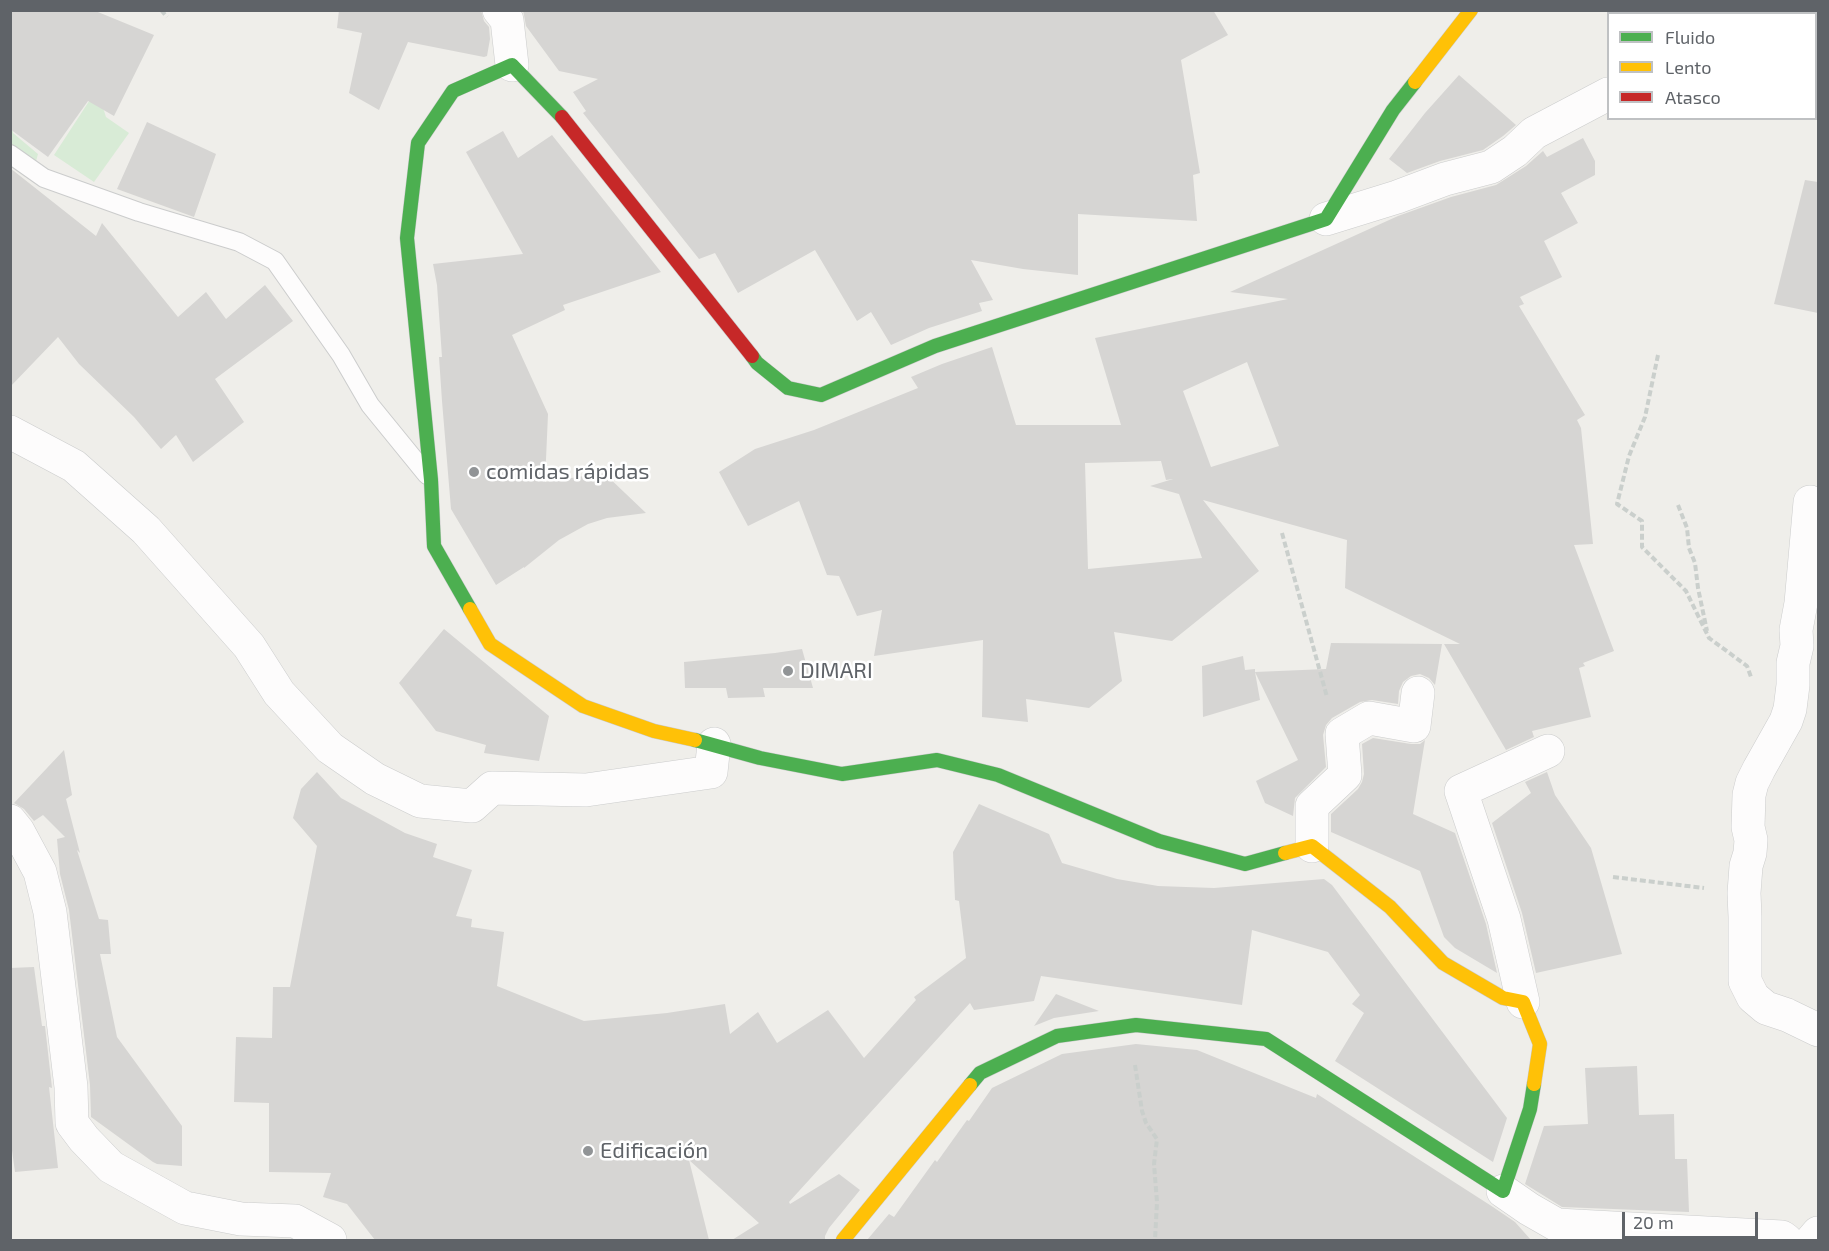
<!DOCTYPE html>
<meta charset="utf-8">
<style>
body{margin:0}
#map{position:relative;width:1829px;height:1251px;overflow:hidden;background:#efeeea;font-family:"Exo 2",sans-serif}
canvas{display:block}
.frame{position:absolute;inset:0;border:12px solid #5f6368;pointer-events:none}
.legend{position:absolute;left:1607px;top:12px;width:210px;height:108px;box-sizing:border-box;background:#fff;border:2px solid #bfc1c3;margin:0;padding:8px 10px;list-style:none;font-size:18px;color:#5f6368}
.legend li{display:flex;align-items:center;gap:12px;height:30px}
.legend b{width:30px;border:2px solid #bfc1c3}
.scale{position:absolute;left:1622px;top:1212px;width:136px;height:27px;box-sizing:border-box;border:3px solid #5f6368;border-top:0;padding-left:8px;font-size:18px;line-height:21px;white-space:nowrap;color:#5f6368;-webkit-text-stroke:4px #fff;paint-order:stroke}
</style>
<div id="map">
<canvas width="1829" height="1251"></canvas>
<div class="frame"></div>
<ul class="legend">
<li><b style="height:8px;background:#4caf50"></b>Fluido</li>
<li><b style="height:8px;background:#ffc107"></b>Lento</li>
<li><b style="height:8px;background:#c62828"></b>Atasco</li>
</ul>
<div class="scale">20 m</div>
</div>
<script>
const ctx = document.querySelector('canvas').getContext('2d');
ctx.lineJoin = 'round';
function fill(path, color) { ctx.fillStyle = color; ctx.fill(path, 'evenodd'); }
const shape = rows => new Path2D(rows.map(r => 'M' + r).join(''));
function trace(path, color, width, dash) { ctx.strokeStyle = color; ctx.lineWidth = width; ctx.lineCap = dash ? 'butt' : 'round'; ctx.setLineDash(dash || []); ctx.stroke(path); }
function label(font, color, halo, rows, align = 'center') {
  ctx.font = font + ' "Exo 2",sans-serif'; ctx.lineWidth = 5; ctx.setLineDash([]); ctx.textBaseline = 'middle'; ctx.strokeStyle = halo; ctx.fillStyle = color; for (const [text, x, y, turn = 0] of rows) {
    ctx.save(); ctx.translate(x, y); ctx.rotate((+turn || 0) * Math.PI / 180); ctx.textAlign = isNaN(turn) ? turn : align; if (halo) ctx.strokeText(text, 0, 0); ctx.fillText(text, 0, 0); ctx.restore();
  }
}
fill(shape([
 [97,89,106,117,129,133,94,182,54,155],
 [10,94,13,133,38,154,35,165,11,149]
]), '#d8ebd6');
fill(shape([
 [10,10,93,10,154,35,114,116,88,101,48,157,10,129],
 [339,10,481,10,484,21,489,27,490,39,487,56,484,57,408,42,379,110,349,93,362,33,337,28],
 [523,10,1213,10,1228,35,1181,60,1200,173,1193,175,1197,221,1078,214,1078,275,1023,269,971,260,993,300,979,303,982,311,929,328,891,345,871,312,857,321,815,250,738,293,715,253,699,259,583,113,586,111,573,92,598,79,559,71,526,26],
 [1459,75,1516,125,1503,136,1483,150,1440,161,1407,173,1389,159,1425,113],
 [147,122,216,154,194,217,117,189],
 [503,131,518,158,552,135,661,272,563,305,565,310,512,335,548,414,545,482,604,473,646,513,607,518,588,524,559,540,524,568,524,567,496,585,451,509,442,401,439,357,442,357,437,285,433,264,523,254,466,152],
 [1583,138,1595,161,1595,175,1561,193,1578,223,1544,241,1562,277,1520,297,1524,304,1519,306,1585,415,1577,420,1581,428,1593,544,1574,545,1614,651,1583,663,1585,666,1579,668,1591,717,1532,731,1534,737,1506,750,1444,644,1460,644,1345,588,1347,540,1203,500,1259,571,1172,641,1114,632,1122,681,1089,708,1026,699,1028,722,982,717,983,640,874,656,882,610,857,616,839,576,827,575,799,501,748,526,719,472,755,449,814,430,918,388,911,377,942,364,992,347,1016,425,1121,425,1095,338,1288,299,1230,292,1398,216,1451,197,1496,185,1526,166,1543,151,1547,157],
 [1247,362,1279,446,1211,467,1183,391],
 [1161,461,1166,480,1173,479,1150,486,1179,494,1202,558,1088,569,1085,463],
 [10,168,96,236,102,223,178,317,206,292,226,319,265,285,293,321,215,379,244,422,193,462,176,435,161,449,134,417,79,364,58,337,10,387],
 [1805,180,1818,182,1818,313,1774,304],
 [444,629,549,716,539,761,484,753,486,745,436,731,399,683],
 [1331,643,1442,644,1435,685,1429,678,1420,674,1411,676,1403,682,1399,691,1398,704,1372,700,1360,702,1332,718,1326,725,1323,735,1326,767,1295,798,1293,816,1265,803,1256,781,1298,760,1255,672,1260,700,1203,717,1202,666,1243,656,1245,670,1255,669,1255,672,1326,669],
 [802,649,813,688,763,688,765,697,728,698,726,688,685,688,684,662,775,653],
 [1373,738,1411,744,1420,744,1425,740,1413,814,1455,833,1486,924,1497,973,1455,948,1444,937,1420,871,1331,832,1331,814,1358,789,1362,782,1364,774,1362,744],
 [64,750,72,795,66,799,80,853,77,850,99,919,108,920,111,954,100,954,117,1037,182,1126,182,1166,157,1164,153,1162,91,1117,90,1085,69,910,60,874,57,839,65,837,43,815,34,821,24,809,14,803],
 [317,772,341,798,405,833,437,844,433,857,472,870,456,916,472,919,471,927,504,932,497,986,584,1021,667,1013,725,1004,730,1034,758,1012,777,1043,828,1010,864,1058,916,1000,914,997,966,958,959,901,955,900,953,852,979,804,1049,834,1062,863,1117,879,1158,886,1214,888,1324,879,1332,885,1507,1118,1493,1162,1335,1061,1364,1013,1352,1004,1360,995,1328,952,1252,930,1242,1005,1041,976,1034,1001,974,1010,970,1003,789,1202,790,1204,839,1174,860,1190,829,1228,825,1236,825,1240,732,1240,759,1223,689,1160,709,1240,375,1240,347,1204,323,1197,331,1173,269,1172,269,1103,234,1102,236,1037,272,1038,273,987,290,987,317,846,293,818,301,789],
 [1547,772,1555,795,1591,848,1622,954,1536,973,1522,913,1492,823,1531,793,1525,782],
 [34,967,42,1026,45,1026,52,1088,49,1087,58,1168,15,1172,10,1136,10,968],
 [1056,994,1099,1011,1054,1018,1034,1026],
 [1136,1044,1197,1050,1316,1098,1317,1094,1493,1207,1515,1222,1531,1240,867,1240,889,1214,894,1217,935,1160,937,1162,967,1120,969,1121,992,1088,1062,1054],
 [1637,1066,1639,1115,1674,1114,1675,1159,1687,1159,1689,1212,1562,1207,1525,1184,1544,1126,1588,1124,1585,1068]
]), '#d6d5d3');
const lane = shape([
 [10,154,44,178,139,212,239,242,275,261,341,355,370,405,427,475]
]);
const street = shape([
 [499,10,507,20,512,65],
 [1816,93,1818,94],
 [1326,219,1397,197,1445,179,1491,167,1515,151,1534,133,1608,94],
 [10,432,74,466,146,530,249,646,279,693,330,748,375,779,420,801,472,806,492,788,586,790,711,772,714,744],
 [1810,502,1801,603,1796,630,1797,646,1793,663,1793,685,1790,709,1786,721,1759,769,1752,783,1749,795,1748,827,1751,840,1750,853,1746,866,1744,893,1745,917,1745,981,1753,997,1766,1008,1787,1015,1818,1030],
 [10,821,18,831,40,872,50,912,71,1087,72,1123,84,1139,111,1167,185,1208,241,1219,295,1221,330,1240],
 [1312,846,1312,806,1345,775,1342,734,1369,718,1414,726,1418,693],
 [1523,1002,1504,919,1461,791,1548,751],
 [1503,1191,1529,1209,1557,1225,1782,1237,1786,1240],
 [1812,1240,1818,1233]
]);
const fast = shape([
 [752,356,757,363,788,388,821,395,935,346,1326,219,1393,110,1415,82],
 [470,609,434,546,431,480,407,238,418,143,453,91,512,65,562,117],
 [695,740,760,758,842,774,937,760,998,775,1159,841,1245,864,1285,853],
 [970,1085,980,1073,1057,1036,1136,1025,1266,1039,1503,1191,1530,1109,1534,1084]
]);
const slow = shape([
 [1415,82,1471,10],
 [470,609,490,644,583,706,654,731,695,740],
 [1285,853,1312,846,1390,907,1443,963,1503,998,1523,1002,1540,1044,1534,1084],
 [843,1240,970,1085]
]);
const jam = shape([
 [562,117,752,356]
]);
trace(lane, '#cbcccc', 20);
trace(street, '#cbcccc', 34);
trace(fast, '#cacacb', 15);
trace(slow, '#cacacb', 15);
trace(jam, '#cacacb', 15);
trace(shape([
 [161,10,167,17],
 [1658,355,1645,417,1629,456,1617,504,1642,521,1642,547,1686,591,1709,638,1747,666,1751,677],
 [1678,505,1687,528,1689,548,1695,563,1698,588,1707,631],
 [1282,533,1327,697],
 [1613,877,1704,888],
 [1135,1065,1142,1111,1146,1123,1157,1139,1154,1164,1157,1202,1155,1240]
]), '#cacfcc', 4, [6, 3]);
trace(lane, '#fdfcfc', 18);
trace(street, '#fdfcfc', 33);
trace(fast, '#4caf50', 14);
trace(slow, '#ffc107', 14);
trace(jam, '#c62828', 14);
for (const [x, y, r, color] of [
 [474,472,6,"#919496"],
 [788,671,6,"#919496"],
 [588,1151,6,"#919496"]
]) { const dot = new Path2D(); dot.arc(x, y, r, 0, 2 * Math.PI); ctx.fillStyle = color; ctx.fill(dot); trace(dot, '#fff', 2); }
label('22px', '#5f6368', '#fff', [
 ["comidas rápidas",486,472],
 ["DIMARI",800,671],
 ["Edificación",600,1151]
], 'left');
</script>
